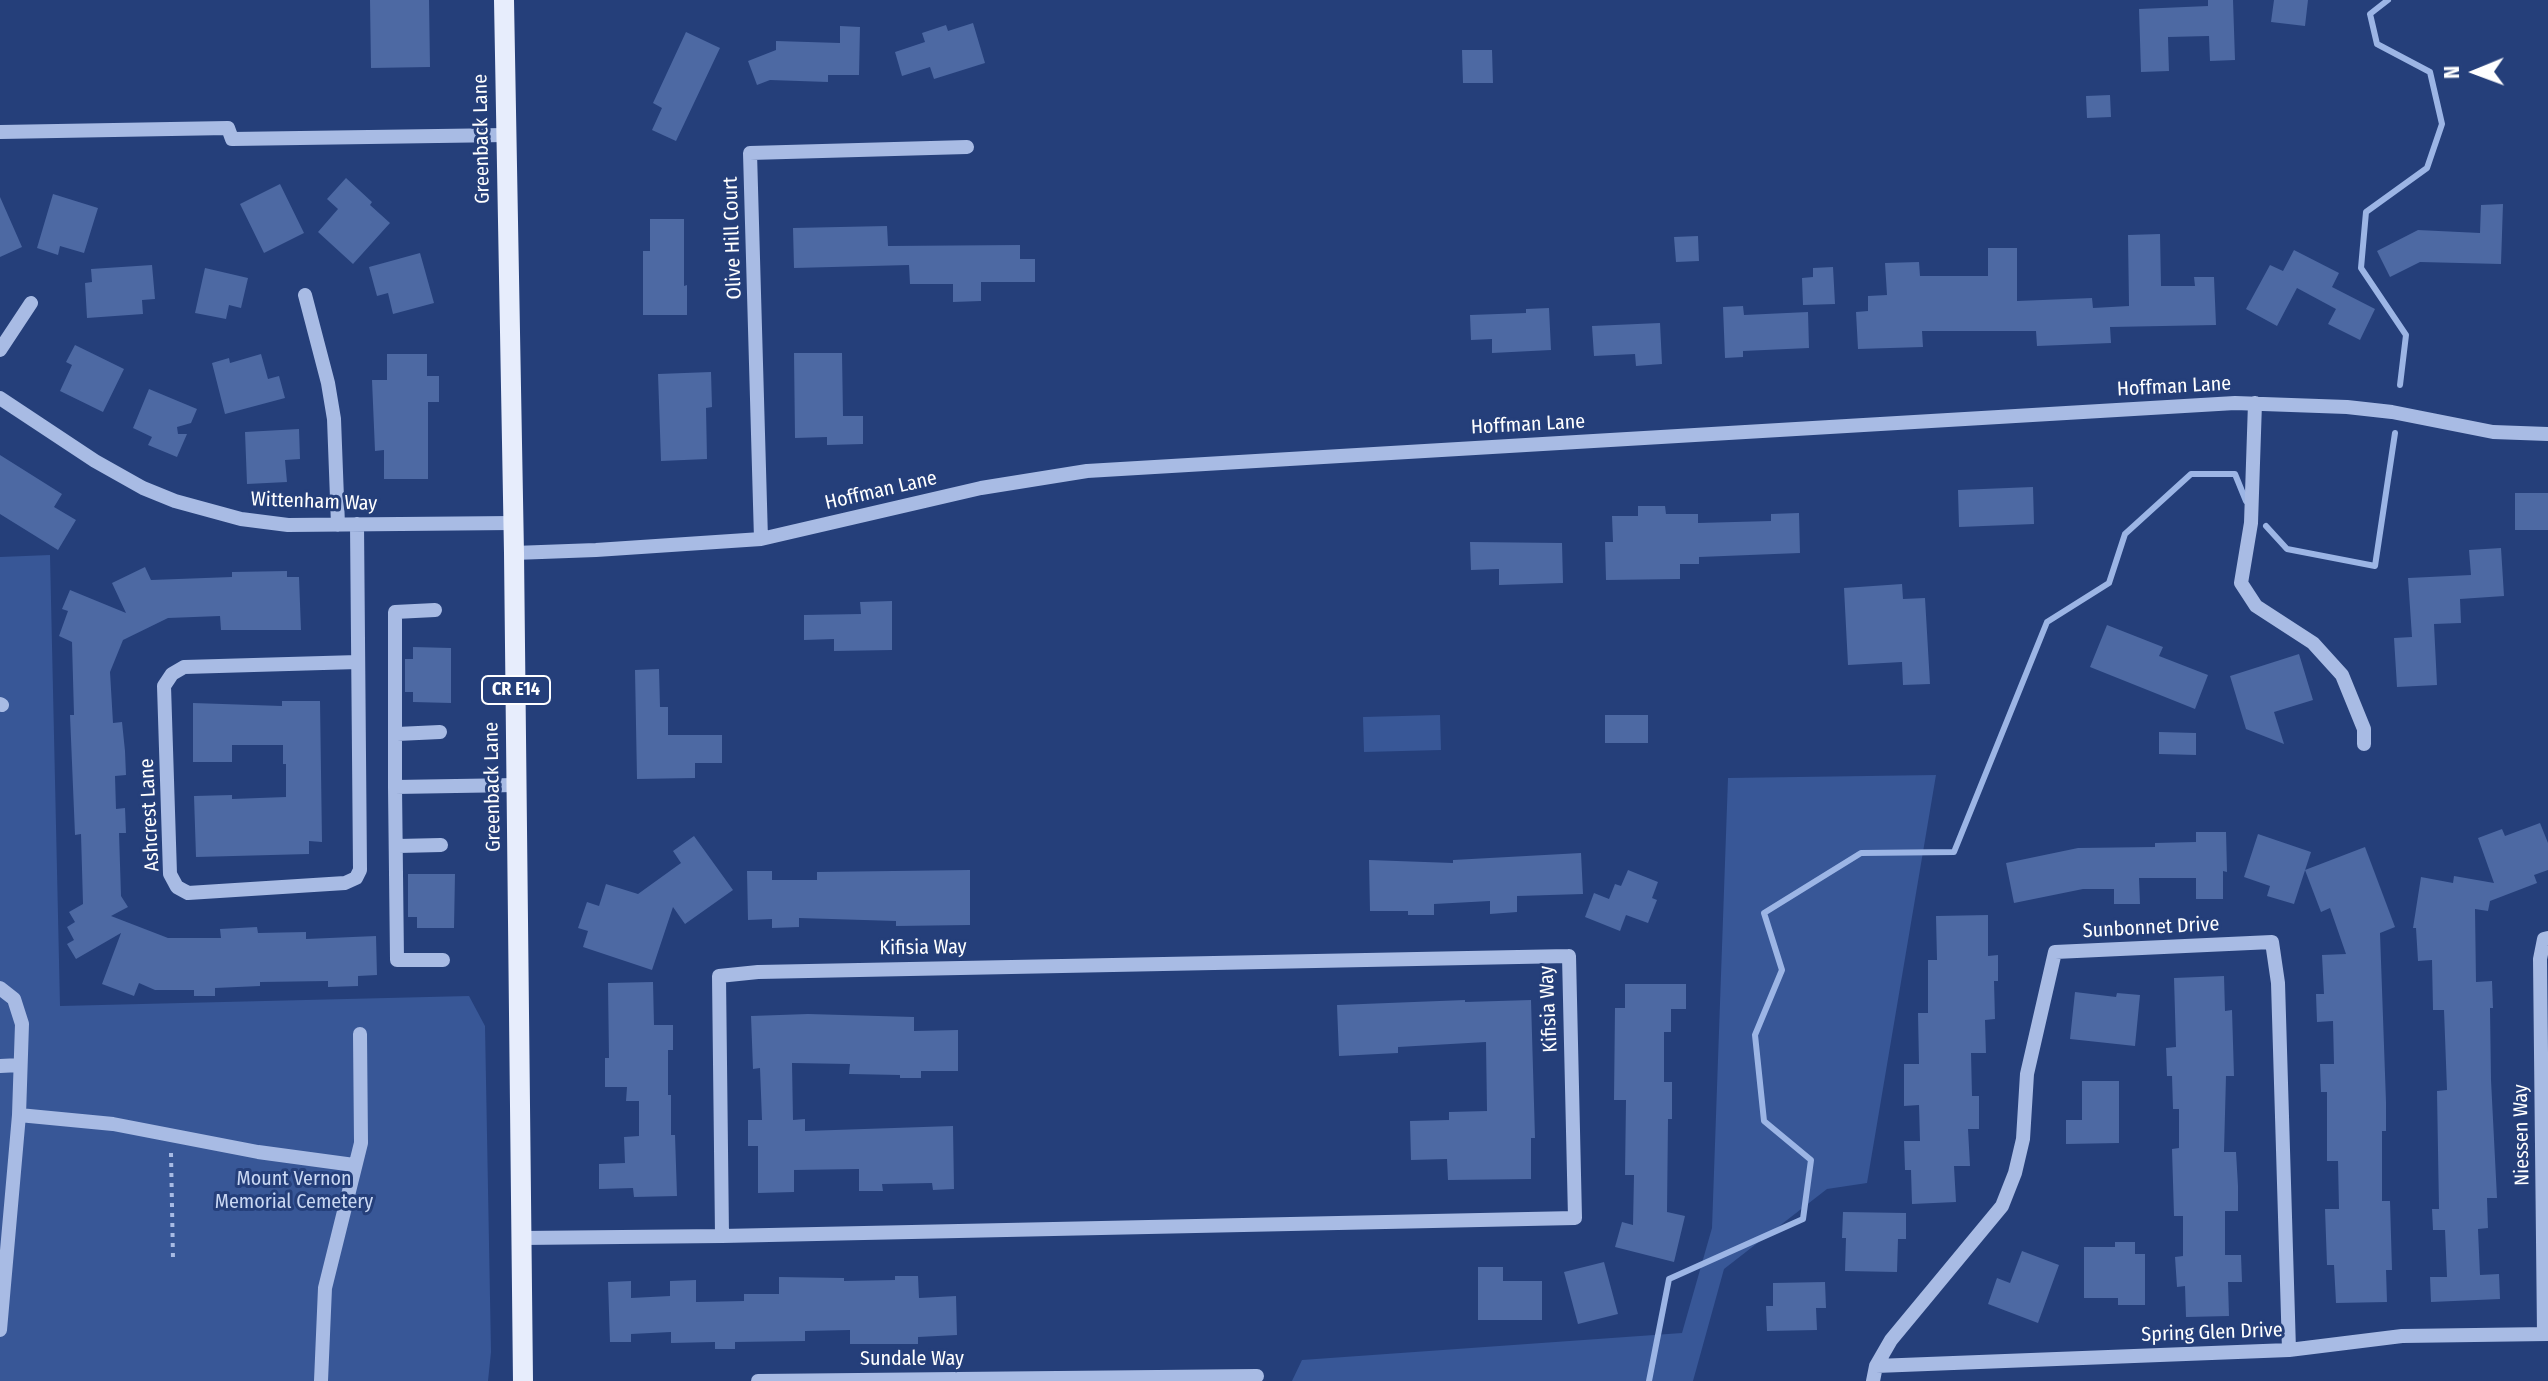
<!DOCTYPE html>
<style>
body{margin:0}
#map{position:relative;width:2548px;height:1381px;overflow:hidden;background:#253f7a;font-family:"Fira Sans Condensed",sans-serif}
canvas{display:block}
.north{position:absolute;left:2436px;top:32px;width:80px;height:80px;-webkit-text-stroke:6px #253f7a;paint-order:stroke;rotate:269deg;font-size:22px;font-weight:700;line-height:32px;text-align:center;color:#fff}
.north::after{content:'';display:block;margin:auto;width:28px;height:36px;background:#fff;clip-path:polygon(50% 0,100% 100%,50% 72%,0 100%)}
</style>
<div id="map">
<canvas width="2548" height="1381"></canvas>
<div class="north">N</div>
</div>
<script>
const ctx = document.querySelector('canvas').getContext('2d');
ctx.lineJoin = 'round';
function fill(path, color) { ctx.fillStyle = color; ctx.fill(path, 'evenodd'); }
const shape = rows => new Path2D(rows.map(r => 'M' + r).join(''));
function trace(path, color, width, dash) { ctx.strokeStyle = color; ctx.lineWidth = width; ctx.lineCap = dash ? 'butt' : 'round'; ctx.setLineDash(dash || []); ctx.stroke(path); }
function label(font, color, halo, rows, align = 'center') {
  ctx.font = font + ' "Fira Sans Condensed",sans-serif'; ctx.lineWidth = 6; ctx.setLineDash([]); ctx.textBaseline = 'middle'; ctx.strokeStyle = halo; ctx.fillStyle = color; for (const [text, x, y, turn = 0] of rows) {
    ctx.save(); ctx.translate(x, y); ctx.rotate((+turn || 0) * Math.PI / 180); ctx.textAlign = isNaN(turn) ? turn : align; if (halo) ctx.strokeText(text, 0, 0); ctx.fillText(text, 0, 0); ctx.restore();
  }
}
fill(shape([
 [50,555,60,1006,469,996,485,1026,491,1352,488,1381,0,1381,0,557],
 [1440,715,1441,750,1364,752,1363,717],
 [1936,775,1867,1183,1827,1189,1724,1269,1693,1381,1292,1381,1302,1360,1682,1333,1712,1228,1728,778]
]), '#385797');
trace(shape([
 [2388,0,2370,14,2377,44,2430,72,2442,124,2427,168,2366,212,2361,268,2406,335,2400,385],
 [2266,526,2287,549,2375,566,2395,433],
 [1649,1381,1669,1279,1803,1219,1811,1160,1764,1121,1755,1035,1782,970,1764,913,1861,853,1954,852,2047,622,2109,583,2125,534,2191,474,2235,474,2246,501]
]), '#9cb5e5', 6);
fill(shape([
 [370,0,429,0,430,67,371,68],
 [2208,0,2233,0,2235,60,2210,61,2209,36,2168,37,2169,71,2141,72,2139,9,2208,6],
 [2274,0,2308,0,2305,26,2271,22],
 [973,23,985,63,934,79,930,67,902,76,895,52,925,42,922,33,946,25,948,31],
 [840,26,860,27,859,75,828,75,828,82,770,80,757,85,748,61,776,50,776,41,840,43],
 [686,32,720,48,676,141,652,130,662,108,653,103],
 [1462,50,1492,50,1493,83,1463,83],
 [2110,95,2111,117,2087,118,2086,96],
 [346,178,372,202,370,205,390,223,353,264,318,232,338,209,327,199],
 [280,184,304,233,264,253,240,204],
 [53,194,98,208,84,253,60,246,58,255,37,248],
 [0,197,22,247,0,257],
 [2503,204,2501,264,2420,262,2390,277,2377,251,2418,230,2480,233,2481,205],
 [650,219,684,219,684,286,687,285,687,315,643,315,643,251,650,251],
 [887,226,888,246,1020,245,1020,259,1035,259,1035,282,981,282,981,301,953,302,953,284,910,284,909,265,794,268,793,228],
 [2160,234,2161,286,2195,286,2194,277,2214,277,2216,325,2110,327,2111,343,2037,346,2036,331,1922,331,1923,347,1858,349,1856,312,1868,311,1868,296,1887,295,1885,263,1919,262,1920,276,1988,276,1988,248,2017,248,2017,301,2092,298,2093,308,2129,306,2128,235],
 [1698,236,1699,261,1676,262,1674,237],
 [2294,250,2339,273,2332,287,2375,309,2360,340,2328,324,2336,309,2297,288,2277,326,2246,309,2270,265,2283,271],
 [420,253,434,303,393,314,388,293,377,296,369,267],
 [152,265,155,299,142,300,143,314,87,318,85,283,92,282,91,269],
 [1833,267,1835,304,1803,305,1802,278,1813,277,1813,268],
 [205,268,248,278,241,308,229,305,226,319,195,313],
 [1743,306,1744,315,1808,312,1809,348,1743,351,1743,357,1725,358,1723,307],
 [1549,308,1551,350,1492,353,1492,339,1471,340,1470,315,1526,313,1526,309],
 [1660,323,1662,364,1636,366,1635,354,1594,356,1592,326],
 [75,345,124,369,103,412,60,391,72,365,66,362],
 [794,353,842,353,843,416,863,416,863,444,827,445,827,437,795,438],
 [261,354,268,379,279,376,285,398,225,414,212,363,229,358,230,363],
 [387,354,427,354,427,376,439,376,439,402,428,402,428,479,384,479,384,450,375,451,372,380,387,380],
 [711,372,712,407,706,408,707,459,661,461,658,374],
 [149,389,197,409,191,423,177,427,178,434,187,434,177,457,148,445,152,437,133,428],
 [299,429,300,459,285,460,287,482,247,484,245,432],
 [0,455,62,494,54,507,76,520,58,550,0,514],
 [2033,487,2034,524,1959,527,1958,490],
 [2515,493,2548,493,2548,530,2515,530],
 [1638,506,1665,506,1666,514,1698,514,1698,523,1771,521,1771,514,1799,513,1800,553,1699,557,1699,564,1680,564,1680,579,1606,580,1605,542,1613,542,1612,516,1638,516],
 [1470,542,1562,543,1563,583,1499,585,1499,569,1471,570],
 [2501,548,2504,596,2460,599,2461,623,2434,624,2437,685,2397,687,2394,638,2412,637,2408,578,2471,575,2469,550],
 [145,567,151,580,232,577,232,572,287,571,287,577,299,577,301,630,221,630,220,616,168,618,123,640,110,672,113,723,122,722,125,751,126,775,115,776,116,809,125,808,126,833,119,833,121,896,128,907,111,916,168,938,221,938,220,929,257,927,258,933,306,932,306,939,376,936,377,975,358,976,358,986,328,987,328,981,260,982,260,986,215,988,215,996,194,996,194,990,155,990,139,983,134,996,102,984,121,933,76,959,67,944,74,940,67,927,75,922,69,912,83,904,81,834,75,835,70,715,74,715,72,642,59,636,68,611,62,609,70,590,126,613,112,583],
 [1902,584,1903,599,1925,598,1930,684,1903,685,1902,662,1848,665,1844,588],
 [892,601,892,650,834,651,834,639,804,640,804,615,861,614,860,602],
 [2107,625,2163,647,2159,656,2208,675,2195,709,2090,667],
 [413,647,451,648,451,703,413,702,413,692,405,692,405,659,413,659],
 [2299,654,2313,700,2274,712,2284,744,2246,729,2230,676],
 [659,669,660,707,668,707,668,735,722,735,722,763,695,763,695,778,637,779,635,670],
 [282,701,320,701,322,842,309,841,309,854,196,857,194,796,232,795,232,799,286,797,286,764,283,764,283,745,232,745,232,762,193,762,193,703,282,706],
 [1605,715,1648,715,1648,743,1605,743],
 [2159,732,2196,733,2196,755,2159,754],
 [2540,823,2548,843,2548,870,2534,875,2537,883,2490,901,2488,911,2475,909,2476,982,2492,981,2493,1008,2490,1008,2491,1080,2497,1198,2487,1198,2488,1228,2478,1229,2480,1275,2499,1274,2500,1299,2431,1302,2430,1277,2447,1277,2445,1230,2433,1230,2432,1209,2439,1209,2437,1091,2447,1090,2444,1010,2433,1010,2432,960,2418,961,2416,928,2413,928,2421,877,2453,883,2454,876,2494,883,2478,838,2502,829,2505,836],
 [2196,832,2226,832,2227,872,2223,871,2223,899,2196,899,2196,878,2139,878,2140,904,2114,904,2114,889,2083,889,2014,903,2006,863,2078,848,2155,847,2155,843,2196,842],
 [2258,834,2311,852,2294,904,2267,896,2270,886,2244,877],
 [694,836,733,890,685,924,673,907,652,970,583,947,588,931,578,928,587,902,599,906,606,884,638,894,681,863,673,851],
 [2365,847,2395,927,2380,933,2386,1102,2386,1131,2382,1131,2382,1201,2390,1201,2392,1270,2386,1270,2387,1302,2336,1303,2334,1265,2327,1265,2325,1209,2339,1209,2338,1161,2327,1161,2327,1092,2321,1092,2320,1064,2334,1064,2333,1021,2317,1022,2316,994,2324,994,2322,955,2346,954,2330,908,2321,912,2305,870],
 [1581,853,1583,894,1517,896,1517,912,1490,914,1490,901,1434,904,1434,915,1408,915,1408,911,1370,911,1369,860,1453,863,1453,860],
 [970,870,970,925,896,926,896,921,799,918,799,927,772,928,772,919,748,920,747,871,772,871,772,880,817,880,817,872],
 [1628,870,1658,882,1652,898,1657,900,1648,923,1626,915,1620,931,1585,917,1594,893,1609,899,1615,884,1621,886],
 [408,874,455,874,454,928,417,928,417,917,408,917],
 [1988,915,1988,956,1998,955,1998,981,1994,981,1995,1019,1985,1020,1986,1053,1971,1053,1972,1096,1979,1096,1979,1129,1968,1129,1970,1166,1954,1166,1956,1202,1912,1204,1911,1170,1905,1170,1904,1141,1920,1141,1919,1105,1904,1106,1904,1064,1919,1064,1918,1013,1928,1013,1928,960,1937,960,1936,916],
 [2224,976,2225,1011,2232,1010,2234,1076,2226,1076,2224,1152,2236,1152,2238,1186,2238,1211,2225,1211,2225,1255,2241,1255,2242,1282,2228,1282,2229,1316,2186,1317,2185,1286,2177,1287,2175,1257,2183,1256,2183,1216,2174,1216,2172,1149,2179,1148,2179,1109,2173,1109,2172,1076,2167,1076,2166,1048,2176,1047,2174,978],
 [653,982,654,1025,673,1025,673,1050,668,1050,668,1095,671,1095,671,1135,675,1135,677,1196,634,1197,633,1188,599,1189,599,1164,625,1163,624,1137,639,1136,639,1101,626,1101,627,1087,605,1087,605,1058,609,1058,608,983],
 [1625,984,1686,984,1686,1009,1671,1009,1671,1032,1664,1032,1664,1082,1672,1082,1672,1119,1668,1119,1667,1212,1685,1216,1674,1262,1615,1247,1622,1222,1633,1225,1634,1175,1625,1175,1626,1100,1614,1100,1615,1008,1625,1008],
 [2075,992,2116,997,2117,993,2140,995,2135,1046,2070,1039],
 [1465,1000,1465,1002,1531,1000,1535,1138,1531,1138,1531,1179,1448,1180,1447,1159,1411,1160,1410,1121,1449,1120,1449,1112,1487,1111,1486,1042,1398,1047,1398,1053,1339,1056,1337,1005],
 [808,1014,914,1017,914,1031,958,1030,958,1071,921,1071,921,1078,900,1078,900,1075,849,1074,850,1064,792,1063,793,1120,805,1119,805,1131,953,1126,954,1189,933,1190,932,1183,882,1184,883,1191,859,1191,859,1169,794,1170,794,1192,758,1193,758,1146,748,1146,748,1120,762,1120,760,1068,753,1069,751,1016],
 [2082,1081,2119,1081,2119,1143,2066,1144,2066,1120,2082,1120],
 [1843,1212,1906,1213,1906,1239,1898,1239,1897,1272,1845,1271,1846,1238,1842,1238],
 [2115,1242,2135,1242,2135,1254,2145,1254,2145,1305,2118,1305,2118,1298,2084,1298,2084,1247,2115,1247],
 [2022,1251,2059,1265,2038,1323,1988,1304,1997,1278,2010,1283],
 [1604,1262,1618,1314,1578,1324,1564,1272],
 [1478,1267,1503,1267,1503,1281,1542,1281,1542,1320,1478,1320],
 [895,1276,918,1276,919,1298,956,1296,957,1335,918,1337,918,1344,850,1344,850,1330,805,1331,805,1341,735,1342,735,1349,715,1349,715,1342,671,1343,671,1332,631,1334,631,1342,610,1342,608,1282,631,1281,631,1298,670,1296,670,1281,696,1280,696,1302,744,1301,744,1294,779,1294,779,1277,844,1278,844,1281,895,1280],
 [1825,1282,1826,1308,1816,1308,1817,1330,1767,1331,1766,1306,1773,1306,1773,1283]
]), '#4d69a3');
trace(shape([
 [171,1153,173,1259]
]), '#a8bbe4', 4, [4, 6]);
trace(shape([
 [0,132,228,128,232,139,506,135],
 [305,295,328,383,334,419,338,525],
 [0,350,31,303],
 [0,398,95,461,143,488,175,501,241,519,288,525,513,523],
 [2255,403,2251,523,2241,583,2256,606,2313,643,2342,675,2364,729,2364,744],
 [357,524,360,870,356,878,345,883,188,893,177,887,170,874,164,686,172,674,184,667,358,662],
 [761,539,750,153,967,147],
 [514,553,596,550,761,539,981,488,1087,471,2235,403,2347,407,2392,412,2493,432,2548,434],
 [0,704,2,705],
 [397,734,440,732],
 [395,787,395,612,435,610],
 [398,846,441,845],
 [1569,956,1575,1218,722,1236,719,976,758,972,1569,956],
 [443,960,397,960,395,787,517,785],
 [0,988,14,999,22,1024,19,1115,0,1330],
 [0,1066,20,1065],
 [19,1115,113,1124,258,1152,354,1165],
 [521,1238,722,1236],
 [2544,1334,2540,959,2544,939,2548,938],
 [1876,1366,2289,1350,2402,1336,2548,1334],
 [321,1381,325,1288,361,1143,360,1034],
 [758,1381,1257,1376],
 [1873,1381,1876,1366,1891,1340,2002,1206,2015,1173,2023,1139,2027,1074,2055,952,2272,942,2278,983,2289,1350]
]), '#a8bbe4', 14);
trace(shape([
 [504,0,514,553,523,1381]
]), '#e7edfc', 20);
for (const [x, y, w] of [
 [516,690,68]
]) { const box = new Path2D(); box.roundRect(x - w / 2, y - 14, w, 28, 6); ctx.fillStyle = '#253f7a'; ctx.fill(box); trace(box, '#fff', 2); }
label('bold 18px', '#fff', null, [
 ["CR E14",516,690]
]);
label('20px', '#fff', '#253f7a', [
 ["Greenback Lane",482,139,-91],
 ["Olive Hill Court",733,238,-92],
 ["Hoffman Lane",2174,387,-3],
 ["Hoffman Lane",1528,425,-3],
 ["Hoffman Lane",881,491,-13],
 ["Wittenham Way",314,502,2],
 ["Greenback Lane",493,787,-91],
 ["Ashcrest Lane",150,815,-93],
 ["Sunbonnet Drive",2151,928,-3],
 ["Kifisia Way",923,948,-1],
 ["Kifisia Way",1549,1009,-93],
 ["Niessen Way",2522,1135,-91],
 ["Spring Glen Drive",2212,1333,-2],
 ["Sundale Way",912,1359]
]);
label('20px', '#cad8f3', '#253f7a', [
 ["Mount Vernon",294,1179],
 ["Memorial Cemetery",294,1202]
]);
</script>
